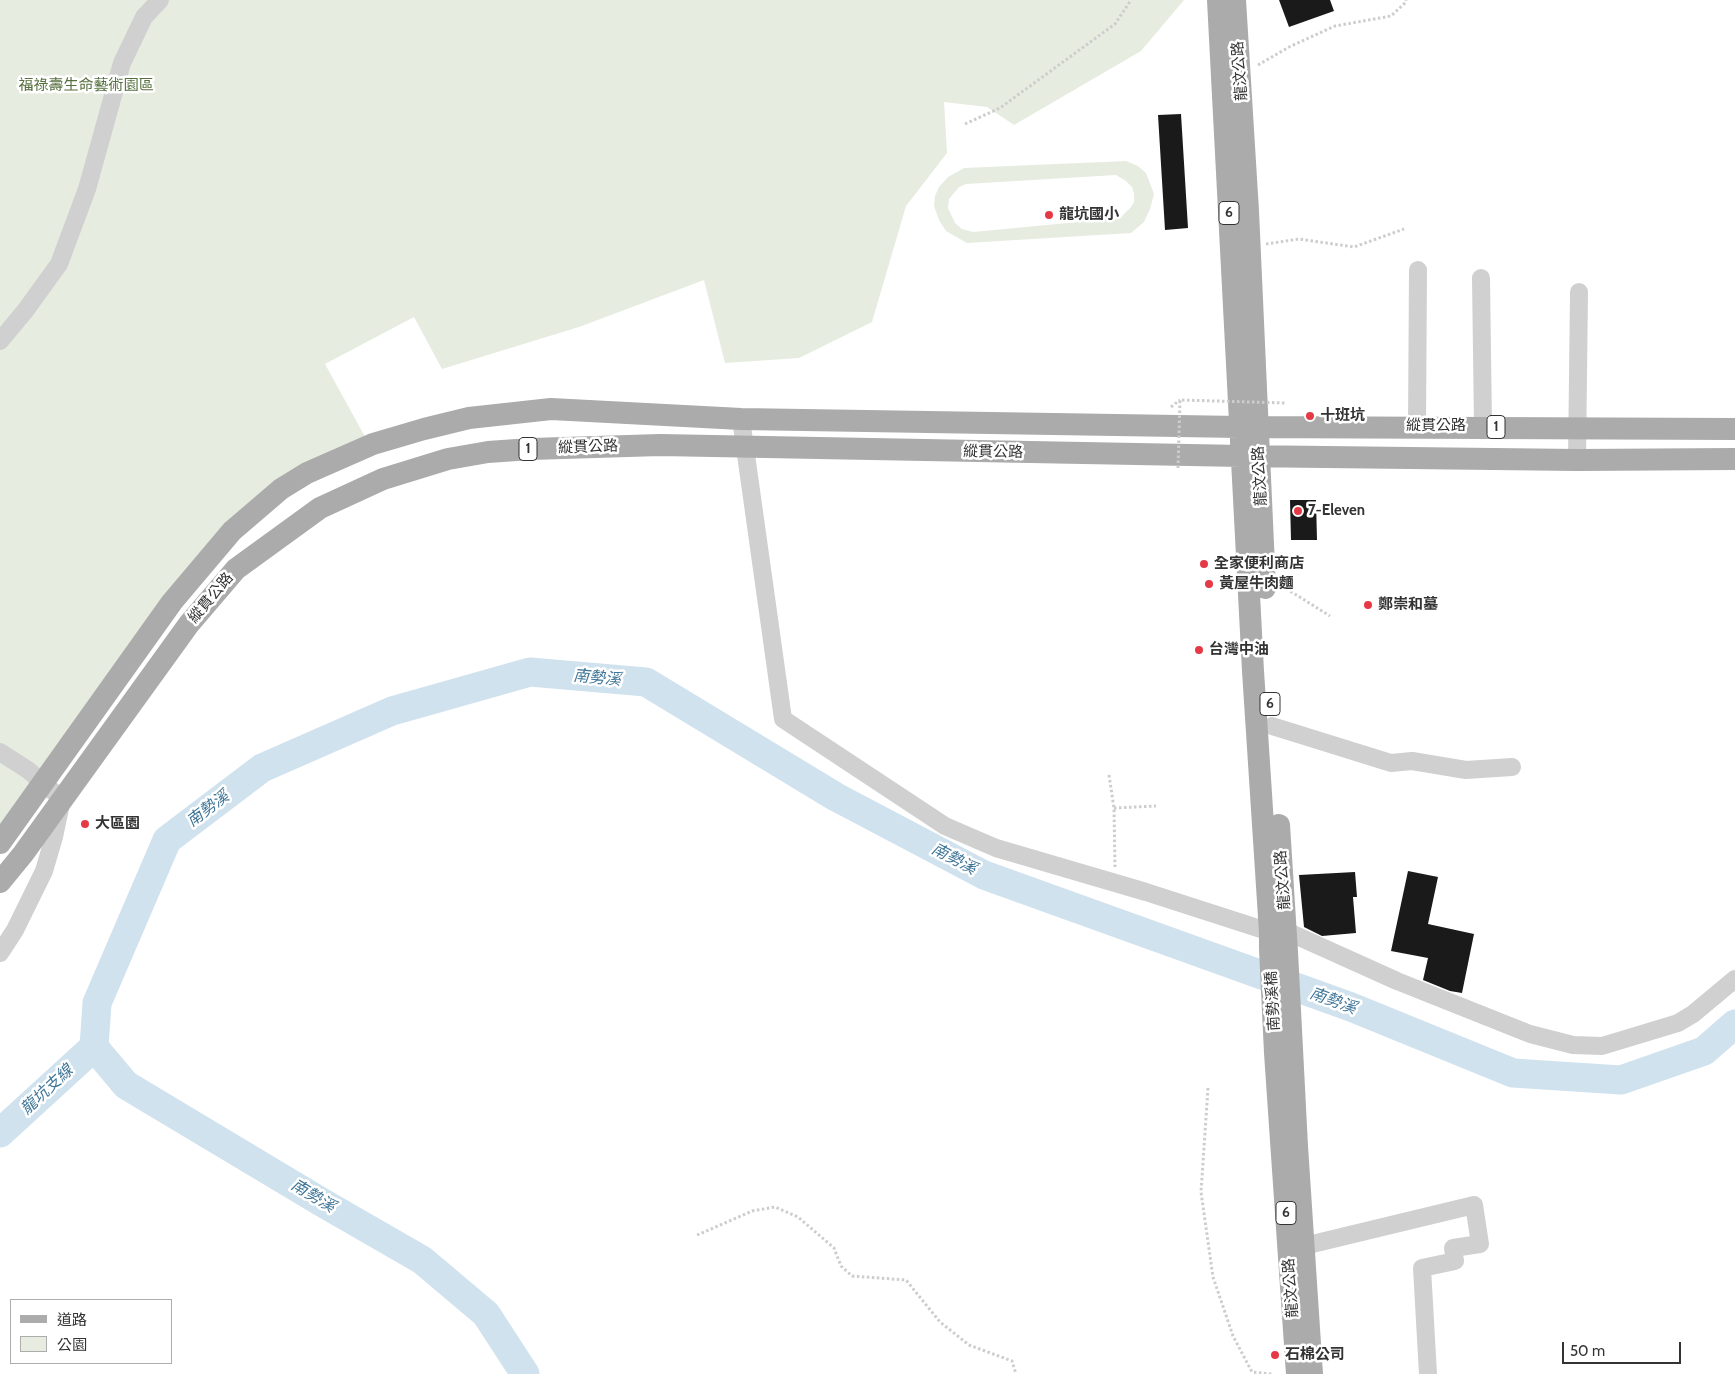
<!DOCTYPE html>
<meta charset="utf-8">
<style>
body{margin:0}
#map{position:relative;width:1735px;height:1374px;overflow:hidden;background:#fff;font-family:Cabin,"Noto Sans TC",sans-serif}
canvas{display:block}
.legend{position:absolute;left:10px;top:1299px;width:162px;height:65px;box-sizing:border-box;background:#fff;border:1px solid #adadad;margin:0;padding:6px 9px;list-style:none;font-size:15px;color:#333}
.legend li{display:flex;align-items:center;gap:10px;height:25px}
.legend b{width:25px;border:1px solid #adadad}
.scale{position:absolute;left:1562px;top:1342px;width:119px;height:22px;box-sizing:border-box;border:2px solid #333;border-top:0;padding-left:6px;font-size:15px;line-height:18px;white-space:nowrap;color:#333;-webkit-text-stroke:4px #fff;paint-order:stroke}
</style>
<div id="map">
<canvas width="1735" height="1374"></canvas>
<ul class="legend">
<li><b style="height:6px;background:#ababab"></b>道路</li>
<li><b style="height:14px;background:#e6ecdf"></b>公園</li>
</ul>
<div class="scale">50 m</div>
</div>
<script>
const ctx = document.querySelector('canvas').getContext('2d');
ctx.lineJoin = 'round';
function fill(path, color) { ctx.fillStyle = color; ctx.fill(path, 'evenodd'); }
const shape = rows => new Path2D(rows.map(r => 'M' + r).join(''));
function trace(path, color, width, dash) { ctx.strokeStyle = color; ctx.lineWidth = width; ctx.lineCap = dash ? 'butt' : 'round'; ctx.setLineDash(dash || []); ctx.stroke(path); }
function label(font, color, halo, rows, align = 'center') {
  ctx.font = font + ' Cabin,"Noto Sans TC",sans-serif'; ctx.lineWidth = 5; ctx.setLineDash([]); ctx.textBaseline = 'middle'; ctx.strokeStyle = halo; ctx.fillStyle = color; for (const [text, x, y, turn = 0] of rows) {
    ctx.save(); ctx.translate(x, y); ctx.rotate((+turn || 0) * Math.PI / 180); ctx.textAlign = isNaN(turn) ? turn : align; if (halo) ctx.strokeText(text, 0, 0); ctx.fillText(text, 0, 0); ctx.restore();
  }
}
fill(shape([
 [0,0,1184,0,1141,51,1014,125,987,107,944,102,947,153,906,206,872,322,799,358,725,363,704,280,579,327,442,369,414,317,325,364,369,444,259,512,181,591,0,841],
 [1126,161,1138,166,1146,173,1154,194,1150,209,1144,222,1131,233,967,243,946,231,939,220,934,206,935,196,939,187,948,177,964,168],
 [1116,175,1126,181,1132,187,1134,194,1134,202,1131,207,1120,218,973,232,962,229,955,223,948,208,949,199,959,187,966,184]
]), '#e6ecdf');
trace(shape([
 [0,1133,94,1047],
 [525,1374,486,1314,422,1260,323,1203,126,1085,94,1047,97,1003,167,840,262,768,392,711,530,672,646,682,836,797,984,875,1351,1007,1513,1073,1621,1080,1704,1051,1735,1024]
]), '#cfe2ee', 29);
fill(shape([
 [1279,0,1330,0,1334,11,1289,27],
 [1181,114,1188,228,1165,230,1158,115],
 [1290,500,1316,500,1317,540,1291,540],
 [1408,871,1438,877,1428,924,1474,934,1462,993,1450,991,1423,980,1428,958,1391,951],
 [1355,872,1357,897,1353,897,1356,933,1322,936,1304,927,1299,875]
]), '#1a1a1a');
trace(shape([
 [1258,65,1289,47,1335,26,1391,16,1406,2,1406,0],
 [965,124,1000,108,1115,24,1131,0],
 [1266,244,1299,239,1354,247,1404,229],
 [1171,407,1180,400],
 [1282,586,1330,616],
 [1109,775,1114,808,1115,867],
 [1114,808,1156,806],
 [1208,1088,1201,1192,1213,1277,1233,1336,1252,1372,1272,1374],
 [697,1235,752,1211,775,1207,798,1217,834,1248,841,1266,852,1276,906,1280,940,1322,969,1345,1012,1361,1016,1374]
]), '#cdcdcd', 3, [2.5, 2.5]);
trace(shape([
 [1481,278,1483,427],
 [0,341,25,311,59,264,87,189,122,63,144,17,160,0],
 [741,419,783,719,945,826,996,848,1146,892,1270,932],
 [1417,426,1418,270],
 [1577,460,1579,292],
 [1272,726,1391,763,1412,761,1466,770,1512,767],
 [0,752,28,770,62,799,54,837,44,871,15,930,0,953],
 [1286,931,1397,981,1530,1034,1573,1045,1602,1046,1678,1023,1693,1014,1735,979],
 [1304,1246,1474,1205,1480,1244,1453,1248,1455,1261,1422,1268,1428,1374]
]), '#d0d0d0', 18);
trace(shape([
 [1218,0,1253,671,1270,932,1270,949,1275,1053,1297,1374],
 [1235,0,1248,211,1265,588],
 [1279,825,1287,952,1297,1146,1312,1374],
 [0,843,172,602,232,531,281,489,307,473,373,444,424,429,469,418,551,409,741,419,1240,427,1735,429],
 [0,882,23,854,189,624,236,569,320,508,383,479,448,459,488,452,531,449,660,445,1242,456,1577,460,1735,459]
]), '#ababab', 22);
trace(shape([
 [1178,468,1180,400,1286,403]
]), '#cdcdcd', 3, [2.5, 2.5]);
for (const [x, y, r, color] of [
 [1049,215,5,"#e63946"],
 [1310,416,5,"#e63946"],
 [1298,511,5,"#e63946"],
 [1204,564,5,"#e63946"],
 [1209,584,5,"#e63946"],
 [1368,605,5,"#e63946"],
 [1199,650,5,"#e63946"],
 [85,824,5,"#e63946"],
 [1275,1355,5,"#e63946"]
]) { const dot = new Path2D(); dot.arc(x, y, r, 0, 2 * Math.PI); ctx.fillStyle = color; ctx.fill(dot); trace(dot, '#fff', 2); }
for (const [x, y, w] of [
 [1229,213,20],
 [1496,427,18],
 [528,449,18],
 [1270,704,20],
 [1286,1213,20]
]) { const box = new Path2D(); box.roundRect(x - w / 2, y - 11.5, w, 23, 4); ctx.fillStyle = '#fff'; ctx.fill(box); trace(box, '#333', 1); }
label('bold 14px', '#333', null, [
 ["6",1229,213],
 ["1",1496,427],
 ["1",528,449],
 ["6",1270,704],
 ["6",1286,1213]
]);
label('15px', '#333', '#fff', [
 ["龍汶公路",1240,71,-94],
 ["縱貫公路",1436,426],
 ["縱貫公路",588,447,-2],
 ["縱貫公路",993,452,1],
 ["龍汶公路",1260,476,-93],
 ["縱貫公路",211,598,-50],
 ["龍汶公路",1283,880,-94],
 ["南勢溪橋",1273,1001,-93],
 ["龍汶公路",1291,1288,-94]
]);
label('15px', '#56703f', '#fff', [
 ["福祿壽生命藝術園區",86,86]
]);
label('bold 15px', '#333', '#fff', [
 ["龍坑國小",1059,215],
 ["十班坑",1320,416],
 ["7-Eleven",1308,511],
 ["全家便利商店",1214,564],
 ["黃屋牛肉麵",1219,584],
 ["鄭崇和墓",1378,605],
 ["台灣中油",1209,650],
 ["大區園",95,824],
 ["石棉公司",1285,1355]
], 'left');
label('italic 16px', '#3f7597', '#fff', [
 ["南勢溪",597,678,5],
 ["南勢溪",208,809,-37],
 ["南勢溪",954,859,28],
 ["南勢溪",1333,1001,20],
 ["龍坑支線",47,1090,-43],
 ["南勢溪",313,1196,31]
]);
</script>
